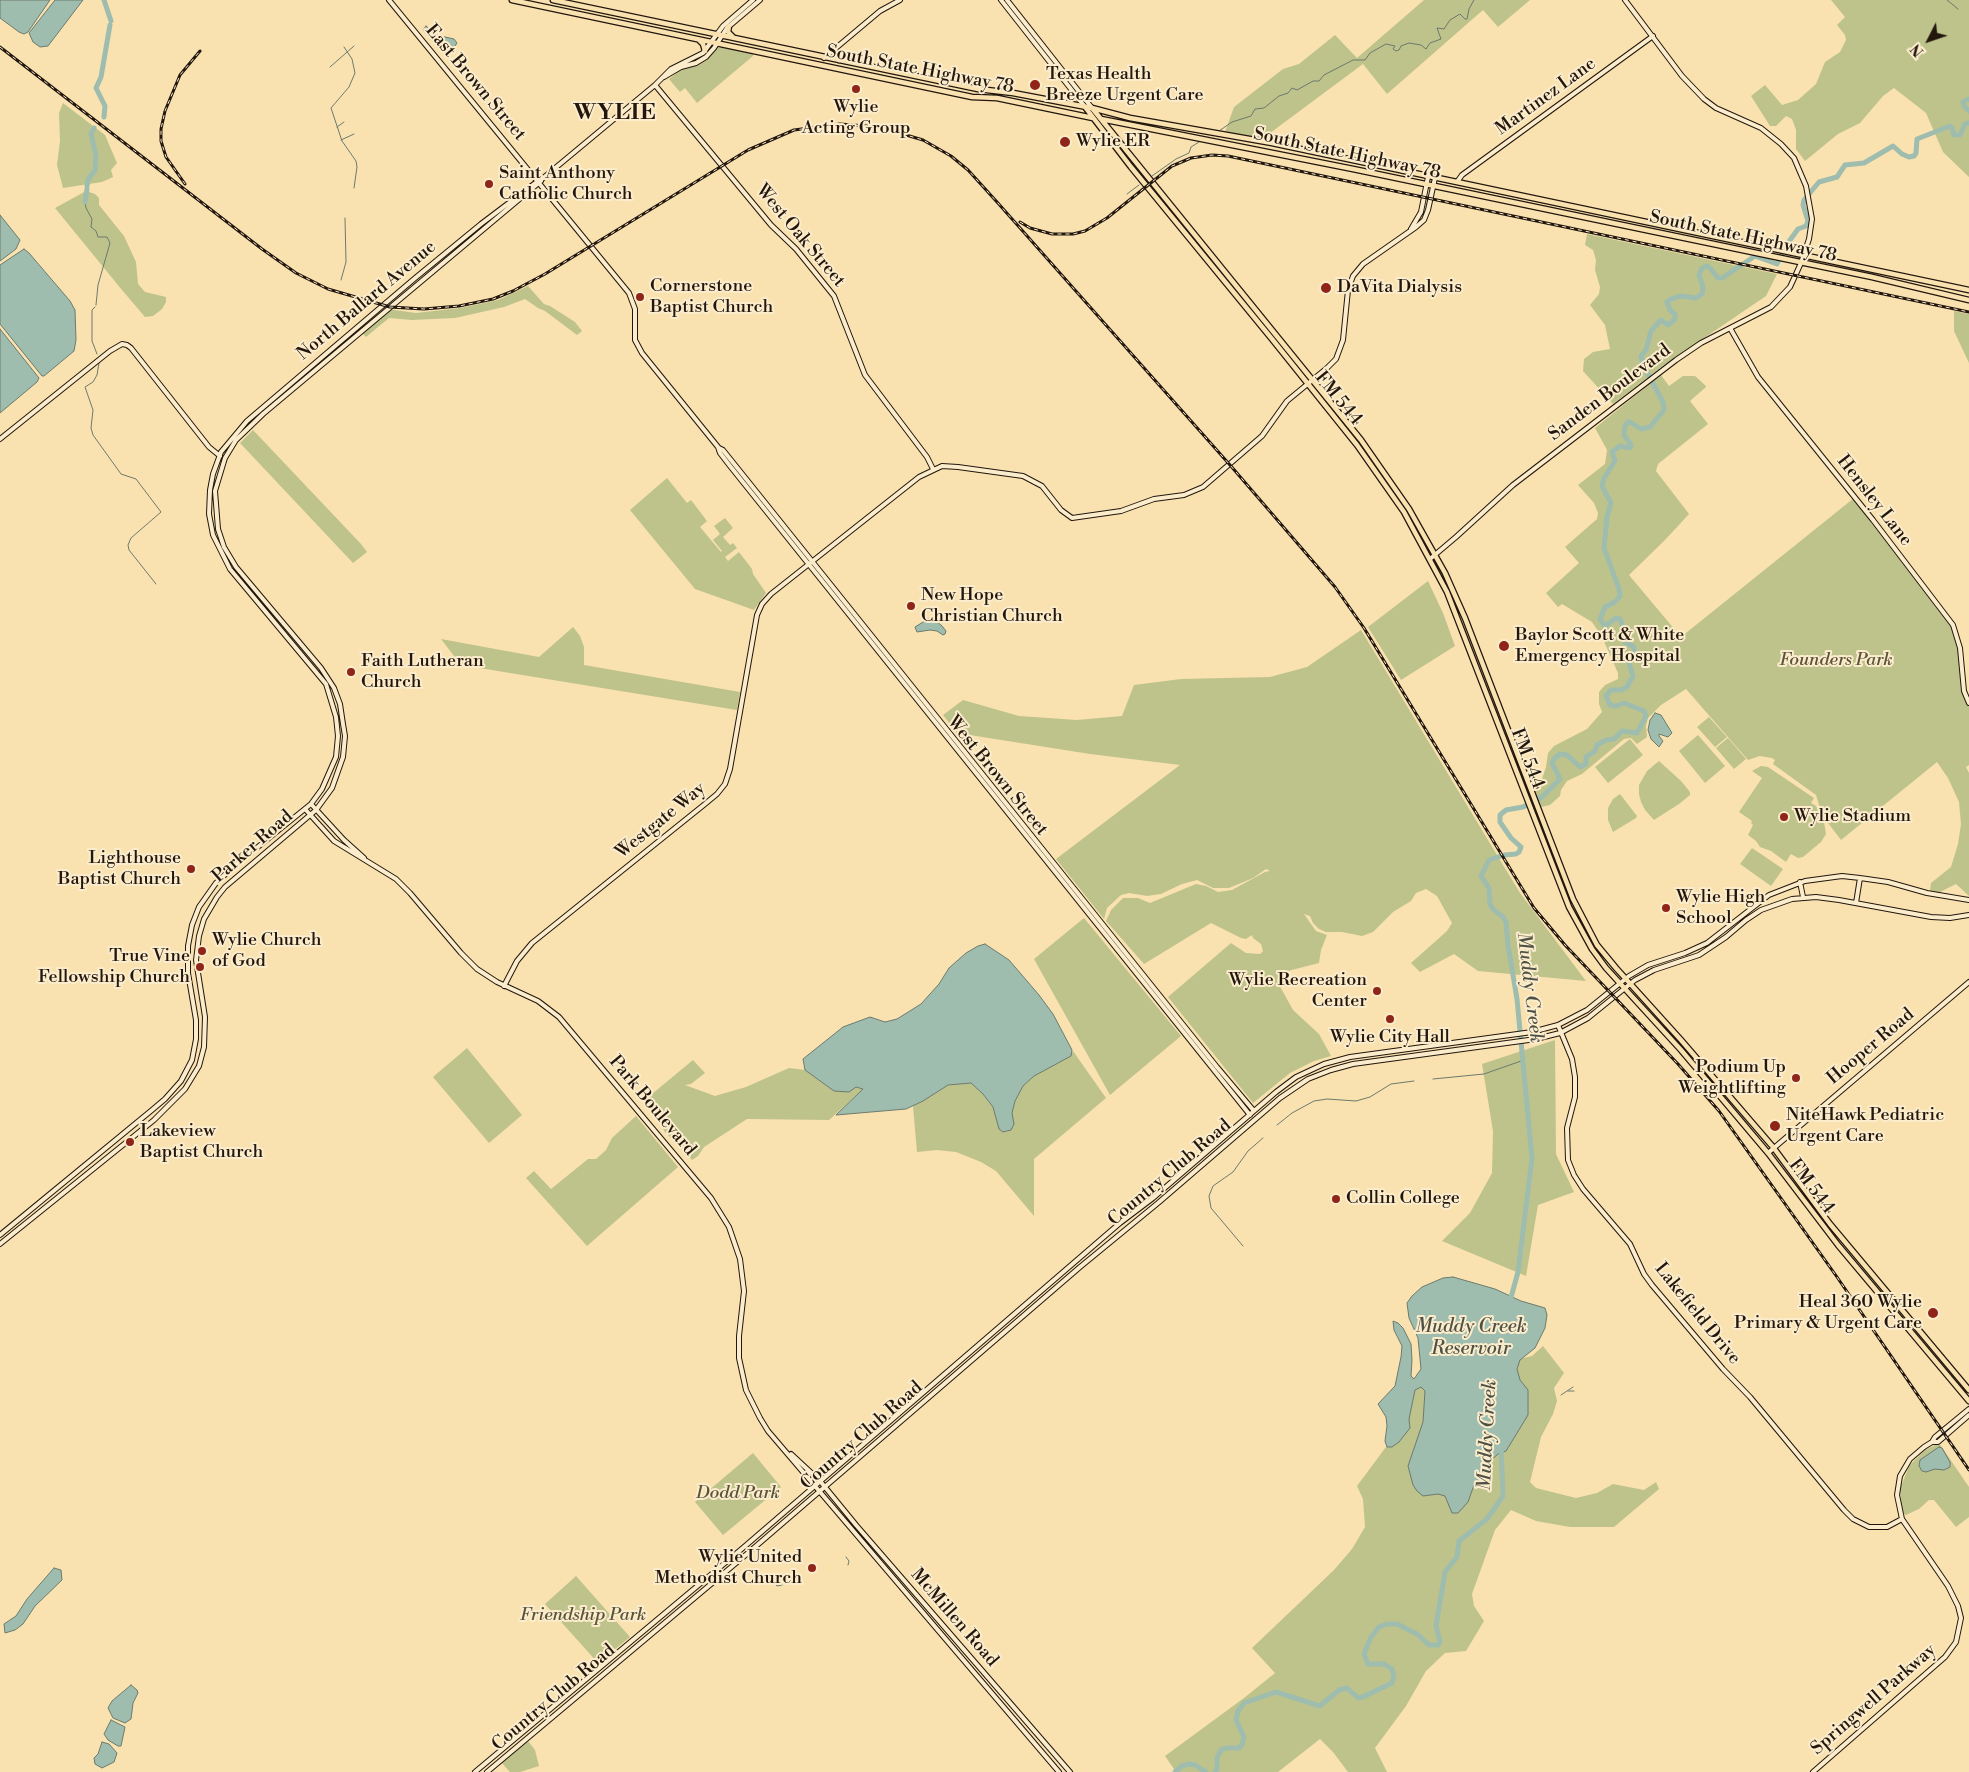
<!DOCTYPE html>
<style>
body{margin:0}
#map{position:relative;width:1969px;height:1772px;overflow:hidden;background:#f9e2b0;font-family:"Libre Bodoni",serif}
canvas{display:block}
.north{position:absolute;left:1904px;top:15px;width:50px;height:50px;-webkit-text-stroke:4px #fbeccc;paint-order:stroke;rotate:229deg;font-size:14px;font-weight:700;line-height:20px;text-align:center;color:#22160d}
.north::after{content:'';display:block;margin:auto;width:18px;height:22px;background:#22160d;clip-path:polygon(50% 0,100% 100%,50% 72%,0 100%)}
</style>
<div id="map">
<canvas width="1969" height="1772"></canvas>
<div class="north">N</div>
</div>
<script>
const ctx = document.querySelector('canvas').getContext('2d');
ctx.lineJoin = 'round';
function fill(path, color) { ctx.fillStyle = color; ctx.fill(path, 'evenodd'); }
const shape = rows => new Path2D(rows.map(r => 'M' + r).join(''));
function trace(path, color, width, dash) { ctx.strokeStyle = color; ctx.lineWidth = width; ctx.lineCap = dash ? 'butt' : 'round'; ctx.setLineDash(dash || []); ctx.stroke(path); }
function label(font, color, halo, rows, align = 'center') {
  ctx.font = font + ' "Libre Bodoni",serif'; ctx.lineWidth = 4; ctx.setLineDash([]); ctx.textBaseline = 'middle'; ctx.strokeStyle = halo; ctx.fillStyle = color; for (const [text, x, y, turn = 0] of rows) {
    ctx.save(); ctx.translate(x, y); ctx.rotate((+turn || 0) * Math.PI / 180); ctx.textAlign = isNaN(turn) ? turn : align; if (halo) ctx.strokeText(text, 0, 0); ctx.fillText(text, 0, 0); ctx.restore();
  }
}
fill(shape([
 [1424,0,1530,0,1498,27,1483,10,1387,94,1363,64,1262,139,1225,132,1234,107,1283,69,1299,64,1335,35,1357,58],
 [1831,0,1969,0,1969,177,1943,152,1926,113,1894,88,1883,96,1860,123,1838,134,1805,161,1796,149,1796,130,1792,119,1786,116,1776,126,1770,126,1751,96,1765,85,1782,105,1798,100,1816,84,1825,62,1840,52,1846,40,1845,35,1837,25,1845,17],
 [723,47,753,53,753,56,697,103,685,88,680,92,669,79,680,70,705,60,718,48],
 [63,103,105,135,117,163,111,170,113,177,102,182,63,188,57,165,60,141,59,113],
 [86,191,95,194,99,198,99,205,124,236,136,262,138,284,145,292,166,297,166,302,162,309,153,316,145,317,122,290,55,208],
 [1587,234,1777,274,1766,296,1660,368,1613,404,1583,371,1584,359,1593,352,1610,349,1605,325,1590,305,1599,294,1600,287,1595,270,1596,260,1593,250,1585,245],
 [528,286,544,304,550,306,575,322,582,331,577,335,545,311,538,308,525,299,504,307,455,318,412,320,389,318,366,337,362,333,387,309,416,313,460,308,498,300],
 [1954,311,1969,314,1969,363,1954,331],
 [1661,375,1669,386,1683,376,1695,376,1706,386,1706,387,1690,401,1708,424,1658,464,1656,471,1689,514,1664,541,1629,575,1681,637,1854,498,1953,625,1961,657,1963,687,1969,703,1969,765,1966,767,1969,773,1969,896,1956,884,1938,893,1930,891,1931,883,1951,867,1958,844,1961,824,1959,802,1948,778,1937,762,1841,840,1822,815,1816,795,1773,764,1775,760,1772,758,1760,756,1748,760,1686,689,1661,705,1648,718,1646,726,1647,737,1637,744,1631,738,1624,739,1582,774,1567,781,1561,790,1560,796,1550,805,1541,807,1534,789,1541,782,1546,767,1548,753,1554,746,1587,729,1602,712,1599,704,1599,692,1605,685,1618,679,1618,673,1602,637,1592,622,1562,604,1558,607,1546,593,1579,563,1565,547,1597,519,1598,513,1594,503,1578,485,1605,464,1607,450,1595,428],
 [253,430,361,544,367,552,353,563,240,443],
 [667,478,687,503,691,500,707,521,700,527,721,552,722,551,713,540,720,534,714,526,725,518,733,528,723,537,730,545,733,543,737,548,725,557,728,561,739,552,752,569,753,574,766,593,754,610,695,589,630,510],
 [1428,581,1443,613,1455,646,1401,680,1368,627],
 [573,627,580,636,584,647,584,665,740,692,737,710,461,665,441,639,539,657],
 [1361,630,1520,893,1586,981,1478,971,1454,954,1420,972,1411,963,1447,931,1452,923,1437,896,1426,889,1416,893,1411,901,1393,912,1373,932,1362,936,1342,932,1326,932,1319,929,1313,923,1310,916,1304,914,1316,931,1327,935,1321,950,1319,963,1284,972,1279,975,1277,981,1293,1010,1319,1034,1331,1056,1314,1061,1290,1073,1253,1103,1168,997,1231,943,1246,953,1260,954,1263,951,1261,944,1253,938,1252,935,1246,939,1241,938,1211,923,1144,964,1106,921,1111,910,1123,898,1138,898,1150,903,1196,884,1206,886,1218,892,1232,890,1265,872,1270,871,1266,869,1253,878,1229,888,1213,888,1197,880,1182,884,1161,894,1147,896,1129,893,1121,895,1107,908,1104,919,1056,859,1180,765,1090,754,957,733,943,715,963,700,1019,716,1077,720,1122,716,1134,685,1181,679,1270,677,1307,667],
 [1709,717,1727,737,1715,747,1697,727],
 [1698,735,1725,766,1705,783,1679,751],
 [1728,738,1746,759,1734,769,1716,748],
 [1630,739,1643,755,1608,783,1595,767],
 [1659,761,1681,781,1690,792,1690,795,1679,804,1654,820,1645,810,1641,802,1639,794,1639,785,1647,771],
 [1761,766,1768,767,1814,798,1811,803,1816,806,1824,822,1826,834,1821,842,1803,857,1798,858,1791,854,1786,862,1771,851,1760,847,1756,841,1748,835,1753,825,1751,823,1752,821,1739,812,1762,778,1752,771],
 [1620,794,1637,816,1636,818,1613,832,1608,820,1608,808,1613,799],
 [1752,848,1783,869,1771,886,1740,864],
 [1084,918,1181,1036,1110,1095,1034,959],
 [1555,1040,1556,1154,1574,1192,1538,1205,1526,1276,1442,1241,1470,1213,1492,1173,1493,1131,1482,1064],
 [467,1048,522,1115,489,1143,433,1077],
 [1073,1051,1106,1098,1034,1159,1034,1216,996,1171,981,1162,956,1152,937,1150,917,1152,913,1106,930,1095,948,1085,971,1083,983,1094,993,1107,999,1129,1003,1132,1007,1132,1015,1101,1023,1086,1034,1076,1070,1056],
 [693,1060,705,1073,691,1084,685,1085,715,1096,746,1087,789,1068,805,1070,834,1091,856,1087,863,1089,829,1120,747,1119,704,1147,698,1156,692,1160,665,1132,646,1099],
 [636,1116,678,1167,587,1246,526,1178,534,1171,551,1189,588,1159,596,1159,606,1150,612,1138],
 [1543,1346,1564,1373,1554,1388,1557,1401,1553,1414,1541,1437,1530,1482,1536,1488,1576,1498,1597,1493,1613,1484,1644,1490,1656,1482,1659,1489,1614,1527,1570,1527,1536,1521,1511,1510,1495,1530,1472,1594,1474,1606,1484,1621,1466,1651,1445,1653,1426,1671,1406,1706,1375,1748,1387,1772,1348,1772,1333,1752,1320,1739,1278,1772,1176,1772,1165,1756,1244,1698,1275,1673,1252,1648,1334,1570,1352,1549,1365,1527,1363,1499,1357,1486,1403,1424,1412,1385,1532,1356],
 [1939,1443,1969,1487,1969,1517,1956,1527,1934,1500,1929,1500,1919,1509,1906,1515,1904,1514,1901,1505,1900,1489,1909,1466,1925,1450],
 [753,1453,781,1487,723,1535,695,1502],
 [576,1576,630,1637,598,1663,545,1604],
 [528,1741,535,1750,539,1766,520,1772,510,1772,501,1762]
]), '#bec38b');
const water = shape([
 [0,0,50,0,28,32,24,34,19,32,0,18,0,0],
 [55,0,83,0,48,46,40,47,33,42,29,33,55,0],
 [426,26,436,35,454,39,457,43,455,46,447,53,442,52,423,30,426,26],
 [0,215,20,240,16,249,0,261,0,215],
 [24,249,29,253,70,301,75,310,76,340,74,351,44,376,42,376,0,324,0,265,24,249],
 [0,329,39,378,37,382,0,413,0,329],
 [928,619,935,620,942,626,946,631,945,634,943,635,937,631,930,630,917,632,915,627,928,619],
 [1655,713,1661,715,1672,733,1668,737,1659,734,1659,736,1663,741,1659,747,1651,739,1648,730,1650,720,1655,713],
 [985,944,1009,960,1039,995,1053,1014,1072,1050,1071,1056,1034,1076,1023,1086,1015,1101,1012,1113,1014,1124,1011,1130,1003,1132,999,1129,993,1107,983,1094,971,1083,948,1085,923,1101,906,1109,836,1115,863,1089,856,1087,849,1092,834,1091,805,1070,803,1059,843,1027,870,1017,885,1022,897,1019,921,1004,939,984,949,968,966,953,978,946,985,944],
 [1453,1277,1495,1289,1521,1301,1545,1308,1547,1315,1545,1328,1535,1348,1520,1360,1517,1369,1520,1380,1528,1390,1528,1415,1506,1451,1498,1454,1489,1462,1486,1476,1474,1485,1468,1502,1458,1513,1452,1513,1445,1496,1438,1494,1423,1496,1417,1491,1413,1485,1408,1466,1423,1422,1425,1391,1421,1387,1415,1390,1409,1419,1410,1428,1399,1442,1392,1447,1387,1447,1385,1441,1387,1426,1386,1417,1378,1404,1395,1386,1401,1357,1402,1346,1394,1330,1393,1321,1398,1323,1403,1328,1411,1344,1412,1360,1411,1376,1414,1379,1421,1369,1418,1338,1409,1318,1407,1303,1412,1296,1422,1287,1443,1278,1453,1277],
 [1939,1447,1942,1448,1950,1462,1950,1467,1944,1470,1935,1469,1926,1472,1922,1471,1919,1466,1920,1460,1939,1447],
 [54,1568,61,1570,62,1580,35,1606,23,1624,15,1630,5,1633,4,1624,16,1616,27,1599,54,1568],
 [131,1685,137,1690,138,1693,133,1703,131,1719,125,1723,113,1718,108,1708,112,1701,131,1685],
 [111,1720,125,1727,121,1746,118,1746,108,1740,104,1734,111,1720],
 [102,1742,109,1744,117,1753,114,1762,102,1768,95,1764,94,1758,98,1754,102,1742]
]);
fill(water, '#9ebdae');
trace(water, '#6c7a6e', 1);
trace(shape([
 [1947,0,1958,9],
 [344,47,352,59,355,73,349,87,331,108,342,141,356,161,357,167,354,188],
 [330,67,354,46],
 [337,127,344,122],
 [1219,131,1232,122,1251,116,1255,109,1264,108,1279,96,1288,93,1292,88,1297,90,1313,81,1319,81,1324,75,1353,60,1365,60,1370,53,1386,44,1395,46,1393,49,1396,51,1399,50,1401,46,1409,43,1421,45,1426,49,1430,43,1441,39,1437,28,1444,29,1450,20,1460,14,1465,19,1467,19,1469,9,1474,0],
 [341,140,354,134],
 [1152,176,1176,159,1189,153,1191,147,1199,142],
 [1127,194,1139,185],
 [85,202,86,208,92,219,91,227,96,231,98,237,107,237,110,243,98,285,96,305],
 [341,280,346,262,345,218],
 [95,307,92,310,92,341,97,354],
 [99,363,97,375,93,382,85,387,93,410,91,428,93,435,121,474,136,479,161,512,131,538,128,545,129,550,156,584],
 [1433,1079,1484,1074,1524,1060],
 [1277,1125,1292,1113,1314,1101,1327,1099,1356,1101,1370,1097,1391,1084,1414,1081],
 [1243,1246,1211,1208,1209,1196,1213,1186,1233,1172,1248,1151,1263,1138],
 [1568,1391,1574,1391],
 [1561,1395,1573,1387],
 [846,1557,849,1561,848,1565],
 [774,1583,777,1586,782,1585]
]), '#6c7a6e', 1);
trace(shape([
 [104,0,111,21],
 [1969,99,1963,102,1964,106,1969,111],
 [104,117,105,106,96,88,101,77,110,25],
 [87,186,88,180,95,170,96,156,91,134,94,128],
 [85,202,87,189],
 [1510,1301,1518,1272,1532,1158,1517,999,1508,945,1506,922,1503,917,1493,909,1490,904,1489,888,1481,876,1489,860,1504,855,1516,854,1519,852,1521,847,1511,838,1500,822,1500,815,1506,810,1523,807,1542,797,1560,779,1552,763,1554,759,1560,754,1567,755,1580,767,1586,764,1586,757,1595,751,1597,745,1606,740,1614,739,1622,731,1637,733,1646,716,1644,711,1624,703,1616,706,1610,705,1606,696,1611,690,1621,690,1627,687,1633,676,1628,660,1634,652,1634,647,1625,642,1623,639,1626,635,1620,619,1616,618,1605,626,1600,619,1605,607,1615,602,1620,596,1619,589,1604,548,1607,517,1611,503,1602,486,1604,478,1615,461,1612,452,1620,446,1630,448,1631,445,1624,435,1625,426,1628,422,1630,422,1641,429,1650,427,1664,410,1663,402,1643,365,1641,356,1646,350,1651,331,1661,320,1668,325,1675,319,1675,314,1670,310,1667,302,1671,299,1681,296,1696,298,1702,294,1703,287,1699,275,1702,268,1707,266,1710,268,1718,278,1722,278,1755,256,1777,264,1785,247,1798,229,1806,226,1808,221,1803,205,1804,200,1819,182,1837,177,1845,165,1864,163,1893,146,1902,154,1909,157,1914,156,1916,153,1917,139,1950,126,1952,128,1954,135,1960,135,1965,124,1969,123],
 [1175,1772,1182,1766,1189,1764,1195,1765,1206,1772],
 [1215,1772,1217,1769,1217,1758,1221,1750,1226,1748,1239,1748,1242,1745,1244,1737,1236,1720,1238,1711,1244,1703,1276,1692,1320,1706,1339,1690,1347,1688,1358,1698,1363,1697,1392,1683,1394,1677,1392,1669,1384,1664,1368,1664,1364,1654,1371,1637,1379,1627,1387,1624,1397,1624,1417,1634,1429,1645,1438,1645,1440,1642,1436,1626,1445,1572,1457,1557,1459,1541,1487,1519,1503,1496,1501,1446]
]), '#9ebdae', 5);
const secondary = shape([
 [389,0,629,293,635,309,635,340,642,353,718,447,720,453,730,466,1250,1115],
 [1001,0,1085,107],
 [1007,0,1092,108],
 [824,58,880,11,900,0],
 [664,77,681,67,696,63,706,57,714,48,727,28,760,0],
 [655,85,771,225,796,249,834,296,865,375,927,457,933,469],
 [1457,182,1462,175,1653,36],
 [1411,229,1421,212,1428,177],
 [1730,328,1758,377,1873,520,1953,625,1960,648,1964,691,1969,703],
 [0,439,110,351,122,344,127,345,131,348,209,447,220,456],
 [719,448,723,450,1217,1067,1254,1111],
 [1430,559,1456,537,1513,485,1676,360,1701,343,1771,307,1790,287,1801,263,1809,239,1812,219,1806,186,1794,158,1781,144,1761,128,1716,108,1704,99,1682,76,1625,0],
 [311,804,344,840,364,858],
 [305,809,334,841,396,879,410,893,461,953,477,969,497,982,538,1001,559,1017,711,1198,729,1227,740,1259,744,1291,739,1336,739,1358,746,1390,760,1418,768,1431,1059,1772],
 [1800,882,1803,897],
 [1856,903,1860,878],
 [504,986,517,961,532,943,705,804,717,794,725,784,730,769,757,615,762,604,771,594,919,477,942,466,958,467,1023,476,1042,486,1061,510,1072,518,1121,511,1154,499,1184,495,1203,487,1262,436,1287,401,1327,368,1336,359,1343,340,1348,290,1353,276,1363,264,1416,227,1424,220,1428,210,1435,178],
 [1558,1025,1572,1059,1575,1077,1575,1097,1567,1128,1568,1160,1574,1175,1583,1189,1630,1244,1644,1274,1652,1285,1723,1369,1750,1397,1844,1510,1853,1519,1869,1527,1887,1527,1902,1519],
 [1768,1153,1969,982],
 [0,1235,152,1110,165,1099,181,1081,192,1060,196,1039,196,1020,188,973,188,946,192,925,199,907,216,883,233,867,311,804,322,789,336,757,338,736,336,717,326,684,230,569,213,535,209,514,210,490,213,474,221,452,247,421,414,279,481,224,538,181,542,179,655,85,671,69,703,53,723,26,753,0],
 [0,1244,154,1120,185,1089,199,1066,204,1047,205,1017,196,960,199,936,204,919,217,897,225,887,316,810,332,788,343,757,345,736,343,724,340,704,334,688,321,668,236,567,224,547,218,529,215,491,225,458,236,440,263,414,541,181],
 [1932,1442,1935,1437,1969,1409],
 [791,1454,820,1481,856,1525,1070,1772],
 [475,1772,744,1547,1120,1223,1153,1198,1276,1092,1296,1077,1324,1064,1350,1057,1532,1032,1558,1025,1587,1010,1629,976,1648,965,1685,953,1707,943,1769,895,1805,881,1842,876,1860,878,1888,882,1927,893,1969,900],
 [487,1772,748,1553,1080,1267,1158,1203,1280,1098,1308,1079,1331,1070,1353,1064,1536,1039,1560,1033,1588,1018,1635,980,1654,970,1699,955,1726,937,1746,920,1761,910,1792,899,1816,897,1839,900,1931,917,1950,918,1969,915],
 [1813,1772,1945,1657,1956,1642,1961,1618,1958,1606,1948,1586,1902,1519,1897,1495,1900,1476,1910,1459,1924,1447,1932,1442,1938,1442,1969,1415]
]);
const primary = shape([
 [512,0,972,97,997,98,1093,118],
 [553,0,978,89,1013,93,1092,108,1130,118,1272,143,1969,290],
 [729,26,728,32,733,37],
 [699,40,703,44,705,51],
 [835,49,835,55,839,60],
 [1085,107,1131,167,1272,339,1357,445,1404,512,1447,592,1569,907,1592,949,1606,968,1681,1050,1768,1153,1838,1245,1969,1401],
 [1092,108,1361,440,1409,509,1445,573,1465,618,1573,899,1597,945,1616,968,1681,1040,1773,1147,1830,1224,1969,1390],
 [1101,119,1353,169,1872,277,1969,300]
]);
trace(secondary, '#22160d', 6);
trace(primary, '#22160d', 7);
trace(secondary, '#fbeccc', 4);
trace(primary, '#f9e2b0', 4.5);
const rail = shape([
 [0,47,262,249,296,273,328,289,390,307,424,309,459,306,493,299,513,291,545,274,748,150,794,130,840,124,879,127,923,140,951,156,968,170,997,202,1230,465,1335,587,1364,628,1534,908,1565,945,1678,1064,1719,1111,1837,1277,1969,1470],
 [185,184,166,157,161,141,161,129,165,111,180,75,200,51],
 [1020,222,1030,228,1052,234,1073,234,1085,231,1107,218,1172,166,1191,158,1212,155,1228,156,1969,312]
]);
trace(rail, '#22160d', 3);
trace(rail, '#fbeccc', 1, [4]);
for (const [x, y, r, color] of [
 [1035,85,6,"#8f2418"],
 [856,89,5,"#8f2418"],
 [1065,142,6,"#8f2418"],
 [489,184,5,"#8f2418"],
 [1326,288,6,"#8f2418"],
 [640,297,5,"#8f2418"],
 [911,606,5,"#8f2418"],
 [1504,646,6,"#8f2418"],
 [351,672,5,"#8f2418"],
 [1784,817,5,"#8f2418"],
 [191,869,5,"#8f2418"],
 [1666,908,5,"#8f2418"],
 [202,951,5,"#8f2418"],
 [200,967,5,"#8f2418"],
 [1377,991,5,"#8f2418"],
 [1390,1019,5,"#8f2418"],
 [1796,1078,5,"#8f2418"],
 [1775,1126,6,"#8f2418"],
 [130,1142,5,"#8f2418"],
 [1336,1199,5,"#8f2418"],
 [1933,1313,6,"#8f2418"],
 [812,1568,5,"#8f2418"]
]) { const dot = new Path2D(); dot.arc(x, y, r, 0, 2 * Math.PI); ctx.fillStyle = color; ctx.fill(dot); trace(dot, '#fbeccc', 2); }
label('18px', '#22160d', '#fbeccc', [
 ["South State Highway 78",920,70,11],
 ["East Brown Street",475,83,50],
 ["Martinez Lane",1546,97,-36],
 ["South State Highway 78",1347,154,12],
 ["West Oak Street",800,236,50],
 ["South State Highway 78",1743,237,12],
 ["North Ballard Avenue",367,301,-40],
 ["Sanden Boulevard",1610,393,-37],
 ["FM 544",1338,399,51],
 ["Hensley Lane",1874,501,52],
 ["FM 544",1527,759,69],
 ["West Brown Street",997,776,51],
 ["Westgate Way",661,821,-39],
 ["Parker Road",253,847,-41],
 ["Hooper Road",1871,1047,-40],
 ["Park Boulevard",652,1106,50],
 ["Country Club Road",1170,1173,-40],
 ["FM 544",1811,1187,53],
 ["Lakefield Drive",1697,1314,51],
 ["Country Club Road",862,1436,-41],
 ["McMillen Road",954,1618,49],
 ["Country Club Road",554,1698,-40],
 ["Springwell Parkway",1874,1700,-41]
]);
label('18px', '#22160d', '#fbeccc', [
 ["Texas Health",1046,75],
 ["Breeze Urgent Care",1046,96],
 ["Wylie",856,108,"center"],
 ["Acting Group",856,129,"center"],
 ["Wylie ER",1076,142],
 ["Saint Anthony",499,174],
 ["Catholic Church",499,195],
 ["Cornerstone",650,287],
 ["Baptist Church",650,308],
 ["DaVita Dialysis",1337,288],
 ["New Hope",921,596],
 ["Christian Church",921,617],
 ["Baylor Scott & White",1515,636],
 ["Emergency Hospital",1515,657],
 ["Faith Lutheran",361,662],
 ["Church",361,683],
 ["Wylie Stadium",1794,817],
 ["Lighthouse",181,859,"right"],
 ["Baptist Church",181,880,"right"],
 ["Wylie High",1676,898],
 ["School",1676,919],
 ["Wylie Church",212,941],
 ["of God",212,962],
 ["True Vine",190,957,"right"],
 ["Fellowship Church",190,978,"right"],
 ["Wylie Recreation",1367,981,"right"],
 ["Center",1367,1002,"right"],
 ["Wylie City Hall",1390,1038,"center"],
 ["Podium Up",1786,1068,"right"],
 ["Weightlifting",1786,1089,"right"],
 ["NiteHawk Pediatric",1786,1116],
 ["Urgent Care",1786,1137],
 ["Lakeview",140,1132],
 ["Baptist Church",140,1153],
 ["Collin College",1346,1199],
 ["Heal 360 Wylie",1922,1303,"right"],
 ["Primary & Urgent Care",1922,1324,"right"],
 ["Wylie United",802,1558,"right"],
 ["Methodist Church",802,1579,"right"]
], 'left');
label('italic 18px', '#595339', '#fbeccc', [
 ["Founders Park",1836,661],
 ["Dodd Park",738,1494],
 ["Friendship Park",583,1616]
]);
label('italic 19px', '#4d5045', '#fbeccc', [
 ["Muddy Creek",1529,988,83],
 ["Muddy Creek",1471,1327],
 ["Reservoir",1471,1349],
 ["Muddy Creek",1488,1435,-87]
]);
ctx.letterSpacing = '1px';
label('bold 22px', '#22160d', '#fbeccc', [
 ["WYLIE",615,114]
]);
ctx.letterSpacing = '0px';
</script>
